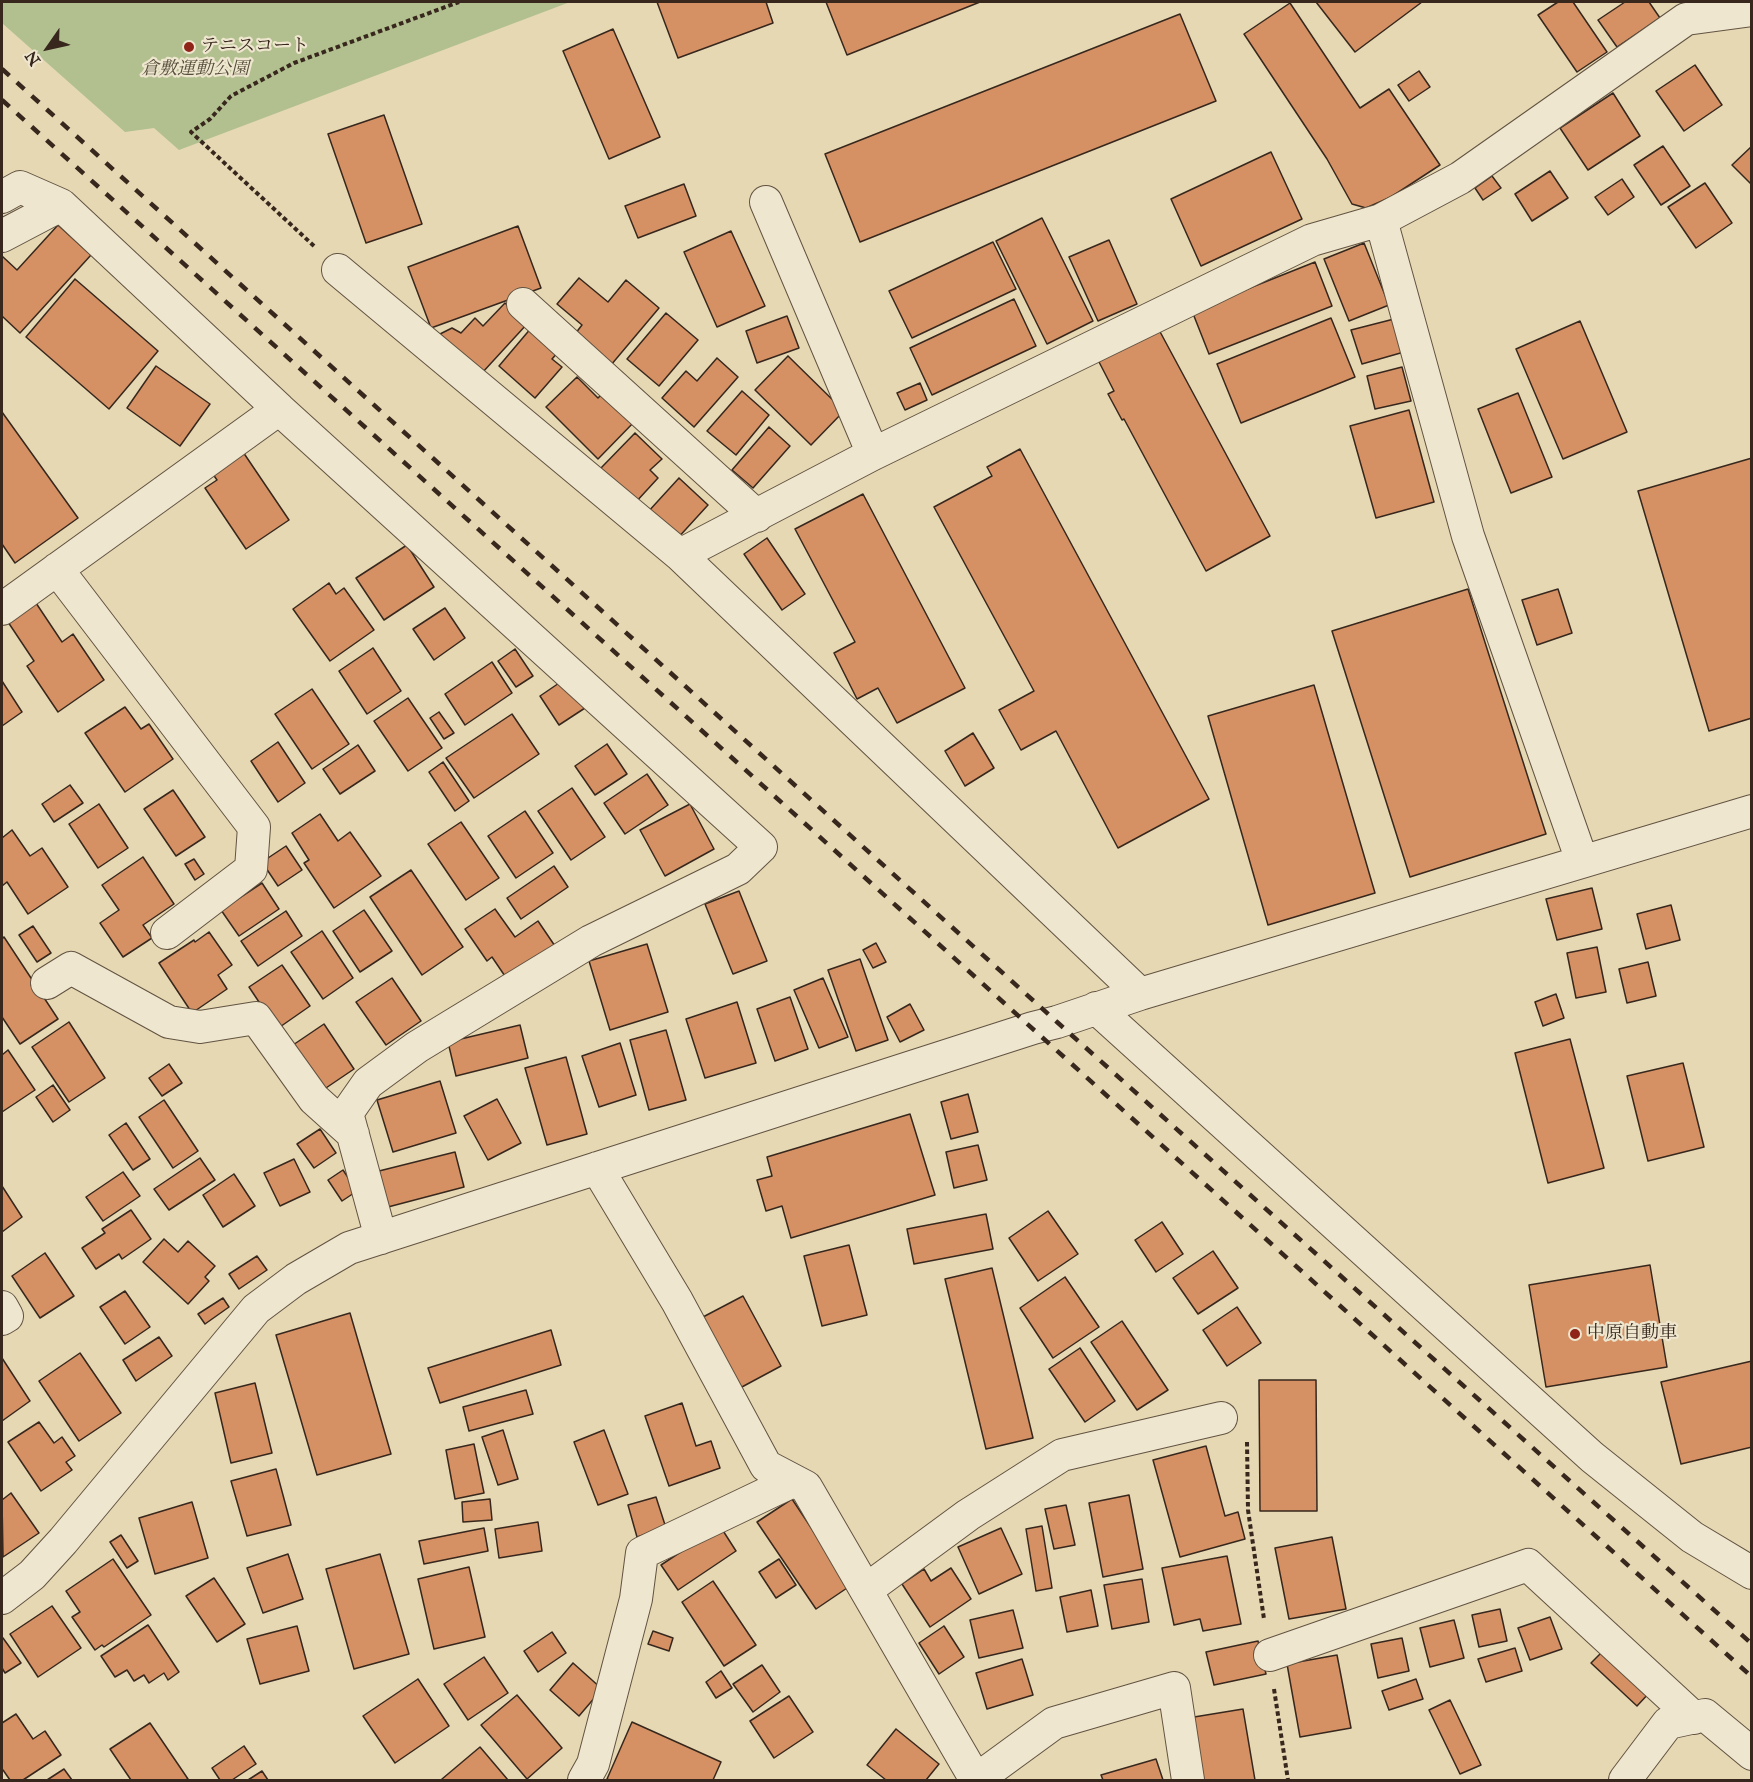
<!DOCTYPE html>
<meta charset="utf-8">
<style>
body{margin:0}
#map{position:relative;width:1753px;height:1782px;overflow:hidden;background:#e5d8b3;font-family:"IM FELL Great Primer",serif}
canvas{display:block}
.frame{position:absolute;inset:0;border:3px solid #37271d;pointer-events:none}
.north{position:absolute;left:18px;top:18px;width:60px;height:60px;-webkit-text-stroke:4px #eee6ce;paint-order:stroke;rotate:236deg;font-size:16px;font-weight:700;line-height:24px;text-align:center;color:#37271d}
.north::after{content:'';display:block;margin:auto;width:21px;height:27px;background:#37271d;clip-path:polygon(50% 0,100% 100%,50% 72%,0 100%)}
</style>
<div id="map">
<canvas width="1753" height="1782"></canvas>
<div class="frame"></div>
<div class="north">N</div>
</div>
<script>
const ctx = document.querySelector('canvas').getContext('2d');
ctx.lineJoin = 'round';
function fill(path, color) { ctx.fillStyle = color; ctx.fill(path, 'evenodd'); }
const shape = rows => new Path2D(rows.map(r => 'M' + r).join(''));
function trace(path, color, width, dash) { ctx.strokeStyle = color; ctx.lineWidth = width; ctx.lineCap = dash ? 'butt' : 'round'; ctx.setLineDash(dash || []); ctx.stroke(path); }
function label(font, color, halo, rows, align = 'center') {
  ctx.font = font + ' "IM FELL Great Primer","Noto Serif JP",serif'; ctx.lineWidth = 4.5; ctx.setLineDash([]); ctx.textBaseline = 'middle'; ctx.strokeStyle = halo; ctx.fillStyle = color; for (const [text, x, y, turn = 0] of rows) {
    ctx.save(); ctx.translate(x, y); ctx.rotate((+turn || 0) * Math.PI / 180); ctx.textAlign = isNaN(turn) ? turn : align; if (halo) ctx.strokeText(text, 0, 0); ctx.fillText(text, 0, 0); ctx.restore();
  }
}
fill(shape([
 [2,2,570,2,179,150,154,128,125,132,2,23]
]), '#b2bf8f');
const building = shape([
 [657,2,766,2,773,23,678,58,657,2],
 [826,2,980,2,847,55,826,2],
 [1316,2,1422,2,1355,52,1316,2],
 [1558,2,1573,2,1607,52,1577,72,1538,15,1558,2],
 [1625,2,1649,2,1660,18,1617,47,1598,20,1625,2],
 [1290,3,1360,108,1389,89,1440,165,1391,197,1366,208,1352,204,1327,159,1244,34,1290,3],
 [1180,14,1216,101,860,242,825,154,1180,14],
 [613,29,660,137,609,159,563,51,613,29],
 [1695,65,1722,105,1684,131,1656,91,1695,65],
 [1419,71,1430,87,1409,101,1398,85,1419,71],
 [1613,93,1640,136,1588,170,1560,128,1613,93],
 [384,115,422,224,366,243,328,134,384,115],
 [1663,146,1690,186,1661,205,1634,165,1663,146],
 [1752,146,1752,185,1732,165,1752,146],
 [1271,152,1302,219,1201,266,1171,199,1271,152],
 [1550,171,1568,198,1532,221,1515,194,1550,171],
 [1492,176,1501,188,1483,200,1475,188,1492,176],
 [1622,179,1634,197,1608,215,1595,197,1622,179],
 [1705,183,1732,223,1696,248,1668,207,1705,183],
 [684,184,696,216,638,238,625,206,684,184],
 [1042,218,1093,321,1047,344,996,241,1042,218],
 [58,225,91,255,20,333,2,316,2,256,17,270,58,225],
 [518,226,541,288,431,328,408,267,518,226],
 [731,231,765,306,717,327,684,252,731,231],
 [1109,240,1137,304,1098,321,1069,257,1109,240],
 [993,242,1016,289,912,338,889,291,993,242],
 [1364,243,1389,305,1349,321,1324,259,1364,243],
 [1315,262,1332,306,1209,354,1192,311,1315,262],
 [579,278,608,302,626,280,659,308,611,365,575,334,582,325,557,304,579,278],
 [75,279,158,351,109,409,26,337,75,279],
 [1014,299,1036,346,932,395,910,348,1014,299],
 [505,303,527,324,482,373,440,334,452,328,461,333,475,318,483,326,505,303],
 [666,313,698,340,659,386,627,359,666,313],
 [787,316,799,348,757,363,746,331,787,316],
 [1331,318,1355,377,1241,423,1217,364,1331,318],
 [1394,319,1404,352,1362,364,1351,330,1394,319],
 [1580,321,1627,432,1563,459,1516,349,1580,321],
 [532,327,559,351,552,359,562,367,535,398,499,366,532,327],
 [1158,328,1270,536,1206,571,1124,419,1122,420,1108,394,1114,391,1098,360,1158,328],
 [788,356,844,411,811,445,755,390,788,356],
 [717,358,738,377,694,427,662,398,686,371,697,381,717,358],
 [156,366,210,404,180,446,127,408,156,366],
 [1402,367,1411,401,1375,409,1367,376,1402,367],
 [577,377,598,398,607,389,637,419,598,459,546,407,577,377],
 [920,383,927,400,905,410,897,393,920,383],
 [742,391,769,415,736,455,707,431,742,391],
 [1518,393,1552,477,1511,493,1478,409,1518,393],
 [1409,410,1434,502,1376,518,1350,426,1409,410],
 [2,412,78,518,15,563,2,544,2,412],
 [769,427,790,446,753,488,732,470,769,427],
 [635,433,662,459,650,470,658,478,635,503,600,469,635,433],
 [241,449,289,520,246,549,205,488,217,480,210,470,241,449],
 [1020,449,1209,799,1118,848,1056,731,1021,750,999,710,1034,691,934,507,992,476,987,467,1020,449],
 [1752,458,1752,718,1709,731,1638,491,1752,458],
 [679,478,708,505,676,540,647,513,679,478],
 [863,494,965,688,897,723,878,688,857,699,834,653,855,642,795,529,863,494],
 [767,538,805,594,782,610,744,554,767,538],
 [407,545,434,587,384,620,356,578,407,545],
 [329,583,336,594,344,588,374,630,330,661,293,609,329,583],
 [1468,589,1546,834,1410,877,1332,631,1468,589],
 [1558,589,1572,633,1537,645,1522,600,1558,589],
 [36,603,62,642,73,634,104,680,58,712,27,666,34,661,8,622,36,603],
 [445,608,465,638,434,660,413,629,445,608],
 [373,648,401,691,367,714,339,671,373,648],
 [515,649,533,676,516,687,498,661,515,649],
 [492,662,512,693,465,725,445,694,492,662],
 [565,679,585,708,559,725,540,696,565,679],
 [2,681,22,712,2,726,2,681],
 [1314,685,1375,893,1268,925,1208,716,1314,685],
 [312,689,349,744,312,769,275,714,312,689],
 [408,698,442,748,408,771,374,721,408,698],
 [125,707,141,729,149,724,173,759,125,792,85,733,125,707],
 [439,712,454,733,444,739,430,718,439,712],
 [512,714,539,754,474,798,446,758,512,714],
 [973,733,994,768,965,786,945,751,973,733],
 [278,742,305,783,278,802,251,761,278,742],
 [607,744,627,774,595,795,575,766,607,744],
 [358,745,375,771,340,794,323,769,358,745],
 [443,762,469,801,455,811,429,772,443,762],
 [647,774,668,805,625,834,604,803,647,774],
 [70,785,83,803,54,822,42,804,70,785],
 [572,788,605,837,571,860,538,811,572,788],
 [173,790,205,837,176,856,144,809,173,790],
 [99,804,128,848,98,868,69,824,99,804],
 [690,804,714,849,665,876,640,830,690,804],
 [525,811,553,853,516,878,488,836,525,811],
 [320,814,338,841,350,832,381,876,334,908,304,863,309,860,292,833,320,814],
 [461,822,499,878,466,900,428,844,461,822],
 [12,830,30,856,42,848,68,887,28,914,7,882,2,886,2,838,12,830],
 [286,846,302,870,278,886,262,862,286,846],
 [143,857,174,904,143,925,152,938,123,957,100,923,119,910,102,885,143,857],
 [194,859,204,874,195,880,185,864,194,859],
 [554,866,568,887,521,919,507,898,554,866],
 [411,870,463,947,422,975,370,897,411,870],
 [262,883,279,909,239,936,221,910,262,883],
 [1592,888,1602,929,1557,940,1546,899,1592,888],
 [739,891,767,961,733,974,705,904,739,891],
 [1671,905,1680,940,1646,949,1637,914,1671,905],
 [495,909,515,937,538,921,557,949,509,982,492,957,487,961,465,929,495,909],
 [364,910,392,951,360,972,333,931,364,910],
 [286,911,302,936,258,966,241,941,286,911],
 [33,926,51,953,37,962,19,935,33,926],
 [322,931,353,978,323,999,291,952,322,931],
 [209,932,232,965,218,975,227,989,192,1013,159,963,194,940,195,942,209,932],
 [4,937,58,1019,20,1044,2,1017,2,939,4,937],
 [876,943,886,962,873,968,863,950,876,943],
 [647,944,668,1012,610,1030,589,961,647,944],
 [1597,947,1606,992,1576,998,1567,953,1597,947],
 [860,959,888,1040,856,1051,828,970,860,959],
 [1648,962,1656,996,1627,1003,1619,969,1648,962],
 [282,965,310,1006,277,1029,249,987,282,965],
 [392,978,421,1021,386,1045,356,1002,392,978],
 [823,978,848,1037,819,1048,794,990,823,978],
 [1556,994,1564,1018,1543,1026,1535,1002,1556,994],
 [790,997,808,1049,775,1061,757,1009,790,997],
 [737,1002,756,1063,705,1078,686,1019,737,1002],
 [910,1004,924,1030,900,1042,887,1017,910,1004],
 [69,1022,105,1078,69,1102,32,1047,69,1022],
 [324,1024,354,1069,320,1092,290,1047,324,1024],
 [520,1025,528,1058,456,1076,448,1042,520,1025],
 [666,1030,686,1100,649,1110,630,1040,666,1030],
 [1570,1039,1604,1168,1548,1183,1515,1053,1570,1039],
 [620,1043,636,1095,599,1107,582,1056,620,1043],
 [8,1050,35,1090,2,1112,2,1055,8,1050],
 [566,1057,587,1134,547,1145,525,1068,566,1057],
 [1683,1063,1704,1147,1648,1161,1627,1076,1683,1063],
 [169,1064,182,1083,162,1096,149,1078,169,1064],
 [440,1081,456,1133,393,1152,377,1100,440,1081],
 [53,1085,70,1110,53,1122,36,1097,53,1085],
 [968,1094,978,1132,951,1139,941,1102,968,1094],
 [497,1099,521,1143,488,1160,464,1116,497,1099],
 [164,1100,198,1151,173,1168,139,1117,164,1100],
 [910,1114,935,1195,791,1238,782,1206,766,1211,757,1180,772,1176,767,1157,910,1114],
 [126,1123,150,1159,133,1170,109,1135,126,1123],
 [320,1129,336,1153,314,1168,297,1144,320,1129],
 [978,1145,987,1180,954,1188,946,1152,978,1145],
 [455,1152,464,1187,388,1207,379,1171,455,1152],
 [200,1158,215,1180,169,1210,154,1189,200,1158],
 [294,1159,310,1192,280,1206,264,1173,294,1159],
 [343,1170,357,1191,342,1201,328,1180,343,1170],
 [123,1172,140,1196,103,1221,86,1197,123,1172],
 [234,1174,255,1206,223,1227,203,1195,234,1174],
 [2,1186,22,1217,2,1232,2,1186],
 [131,1210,151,1239,122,1259,119,1254,96,1269,82,1248,105,1233,102,1229,131,1210],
 [1048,1211,1078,1254,1038,1281,1009,1238,1048,1211],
 [986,1214,993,1249,914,1264,907,1229,986,1214],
 [1162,1222,1183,1254,1156,1272,1135,1240,1162,1222],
 [164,1239,178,1252,188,1241,215,1266,205,1277,209,1281,188,1304,143,1262,164,1239],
 [849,1245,867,1315,822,1326,804,1256,849,1245],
 [1213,1251,1238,1288,1198,1314,1173,1278,1213,1251],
 [45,1253,74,1296,40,1318,12,1276,45,1253],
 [257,1256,267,1270,239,1289,229,1274,257,1256],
 [1650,1265,1667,1367,1546,1387,1529,1285,1650,1265],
 [992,1268,1033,1438,986,1449,945,1279,992,1268],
 [1065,1277,1099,1327,1053,1358,1020,1308,1065,1277],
 [125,1291,150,1327,125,1344,100,1307,125,1291],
 [743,1296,781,1366,740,1388,703,1317,743,1296],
 [223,1298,229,1307,205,1324,198,1314,223,1298],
 [1237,1307,1261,1343,1227,1366,1203,1330,1237,1307],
 [350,1313,391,1454,317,1475,276,1335,350,1313],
 [1122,1321,1168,1390,1137,1410,1091,1342,1122,1321],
 [551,1330,561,1365,440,1403,428,1368,551,1330],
 [159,1337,172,1356,136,1381,123,1360,159,1337],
 [1080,1348,1115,1401,1085,1422,1049,1369,1080,1348],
 [80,1353,121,1413,79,1441,39,1381,80,1353],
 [2,1358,30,1401,2,1421,2,1358],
 [1752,1361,1752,1447,1681,1464,1661,1382,1752,1361],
 [1259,1380,1316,1380,1317,1511,1260,1511,1259,1380],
 [255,1383,272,1453,231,1463,215,1393,255,1383],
 [526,1390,533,1414,469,1431,463,1407,526,1390],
 [682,1403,696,1446,711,1441,720,1468,669,1486,645,1416,682,1403],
 [39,1422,54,1443,62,1437,75,1456,66,1462,72,1470,41,1491,8,1442,39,1422],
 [503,1430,518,1479,498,1485,482,1437,503,1430],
 [604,1430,628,1494,598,1505,574,1442,604,1430],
 [474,1444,484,1493,455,1499,446,1450,474,1444],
 [1206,1446,1225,1516,1238,1512,1245,1539,1180,1557,1153,1460,1206,1446],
 [276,1469,291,1525,247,1536,231,1481,276,1469],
 [11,1493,39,1533,3,1557,2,1500,11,1493],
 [1129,1495,1143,1569,1103,1577,1089,1503,1129,1495],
 [656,1497,666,1528,637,1537,628,1505,656,1497],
 [490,1499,492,1520,463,1522,462,1502,490,1499],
 [792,1499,850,1586,816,1609,757,1522,792,1499],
 [192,1502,208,1558,155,1574,139,1518,192,1502],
 [1066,1505,1075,1545,1054,1549,1045,1509,1066,1505],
 [538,1522,542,1551,499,1558,495,1529,538,1522],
 [720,1526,736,1551,678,1590,661,1565,720,1526],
 [1042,1526,1052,1588,1036,1591,1026,1529,1042,1526],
 [484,1528,488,1551,424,1564,419,1541,484,1528],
 [1001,1528,1022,1574,979,1594,958,1547,1001,1528],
 [121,1535,138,1561,127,1568,110,1542,121,1535],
 [1332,1537,1346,1609,1289,1619,1275,1548,1332,1537],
 [288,1554,303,1599,263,1613,247,1568,288,1554],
 [380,1554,409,1654,354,1669,326,1569,380,1554],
 [1227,1556,1241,1624,1203,1631,1200,1619,1174,1625,1162,1568,1227,1556],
 [113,1559,151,1615,104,1647,102,1645,95,1650,72,1617,80,1612,66,1591,113,1559],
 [779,1559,796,1585,776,1598,759,1572,779,1559],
 [469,1567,485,1637,434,1649,418,1579,469,1567],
 [951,1568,971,1599,930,1627,902,1584,924,1569,931,1581,951,1568],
 [214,1578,245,1624,217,1642,186,1596,214,1578],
 [1142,1579,1149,1622,1112,1629,1104,1585,1142,1579],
 [713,1581,756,1645,724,1666,682,1602,713,1581],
 [1091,1590,1098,1626,1067,1632,1060,1597,1091,1590],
 [52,1606,81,1648,38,1677,10,1634,52,1606],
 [1500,1609,1507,1641,1479,1647,1472,1615,1500,1609],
 [1013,1610,1023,1648,979,1658,970,1620,1013,1610],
 [1550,1617,1562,1649,1530,1660,1518,1628,1550,1617],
 [1454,1620,1464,1658,1430,1667,1420,1628,1454,1620],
 [148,1625,179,1672,168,1680,164,1673,149,1683,144,1675,134,1681,127,1670,115,1677,101,1656,148,1625],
 [297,1626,309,1671,260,1684,247,1639,297,1626],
 [944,1626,964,1657,939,1674,919,1643,944,1626],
 [653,1631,673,1638,669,1651,648,1644,653,1631],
 [552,1632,566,1653,538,1672,524,1651,552,1632],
 [3,1638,21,1663,5,1673,2,1668,2,1639,3,1638],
 [1402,1638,1409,1671,1378,1678,1371,1644,1402,1638],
 [1258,1641,1266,1674,1214,1685,1206,1652,1258,1641],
 [1515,1648,1522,1671,1486,1682,1478,1659,1515,1648],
 [1604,1650,1650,1692,1637,1706,1591,1663,1604,1650],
 [1337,1655,1351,1728,1300,1737,1287,1664,1337,1655],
 [484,1657,508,1693,468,1720,444,1684,484,1657],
 [1022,1659,1033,1695,987,1709,976,1673,1022,1659],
 [573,1663,602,1689,579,1716,550,1690,573,1663],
 [762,1665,780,1692,753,1712,733,1684,762,1665],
 [721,1671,732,1688,716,1698,706,1682,721,1671],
 [418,1679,449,1726,395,1763,363,1716,418,1679],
 [1416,1679,1423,1699,1389,1710,1382,1691,1416,1679],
 [517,1695,562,1748,527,1779,481,1725,517,1695],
 [789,1696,813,1732,774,1758,750,1721,789,1696],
 [1450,1700,1481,1765,1460,1774,1429,1710,1450,1700],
 [1243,1709,1255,1780,1199,1780,1188,1718,1243,1709],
 [16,1714,33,1739,45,1731,61,1755,23,1780,10,1780,3,1770,2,1771,2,1723,16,1714],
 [632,1722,721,1762,713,1780,610,1780,607,1779,632,1722],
 [150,1723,188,1779,185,1780,131,1780,110,1749,150,1723],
 [896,1729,939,1764,926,1780,886,1780,867,1765,896,1729],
 [244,1746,256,1764,232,1780,220,1780,212,1768,244,1746],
 [480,1747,508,1780,443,1780,442,1779,480,1747],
 [1156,1759,1163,1780,1103,1780,1101,1775,1156,1759],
 [64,1769,72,1780,47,1780,64,1769],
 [262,1771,268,1780,248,1780,262,1771]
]);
fill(building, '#d59164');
trace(building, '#37271d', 1.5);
const street = shape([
 [2,197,20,187,61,205],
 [766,202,873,454],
 [1381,220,1468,536,1582,861],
 [2,236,61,205,279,409,2,609],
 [338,270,680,555],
 [523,304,757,516],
 [279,409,761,847,738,869,591,941,417,1047,368,1083,347,1113,381,1238],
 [57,569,254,827,251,869,167,933],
 [47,983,71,968,169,1022,200,1027,256,1018,314,1099,353,1134],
 [1140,994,680,555,873,454,1312,240,1381,220,1460,178,1686,19,1752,10],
 [1096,1008,1592,1457,1692,1537,1752,1573],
 [597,1168,677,1301,766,1466,806,1487,976,1780],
 [2,1307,7,1316,2,1319],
 [866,1590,968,1515,1062,1455,1221,1418],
 [2,1598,32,1575,63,1541,256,1309,296,1279,349,1248,1033,1028,1057,1022,1140,994,1752,811],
 [1270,1655,1528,1565,1694,1718],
 [584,1780,593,1764,636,1599,642,1553,793,1481],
 [976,1780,1054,1723,1174,1688,1188,1780],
 [1625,1780,1668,1723,1705,1715,1752,1754]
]);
trace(street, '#625342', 34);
trace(shape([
 [314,246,191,132,210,119,231,96,294,63,459,2],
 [1247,1442,1248,1510,1264,1619],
 [1274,1689,1288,1780]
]), '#37271d', 4, [4.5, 3]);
trace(street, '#eee6ce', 32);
trace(shape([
 [2,69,1057,1022,1752,1644],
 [2,100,1752,1677]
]), '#37271d', 4.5, [10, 10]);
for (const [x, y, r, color] of [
 [189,47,6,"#8f2418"],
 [1575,1334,6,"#8f2418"]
]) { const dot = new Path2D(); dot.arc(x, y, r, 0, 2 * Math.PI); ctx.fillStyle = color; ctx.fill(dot); trace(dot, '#eee6ce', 2); }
label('18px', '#37271d', '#eee6ce', [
 ["テニスコート",201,47],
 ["中原自動車",1587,1334]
], 'left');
label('italic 18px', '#564d3a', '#eee6ce', [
 ["倉敷運動公園",195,70]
]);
</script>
